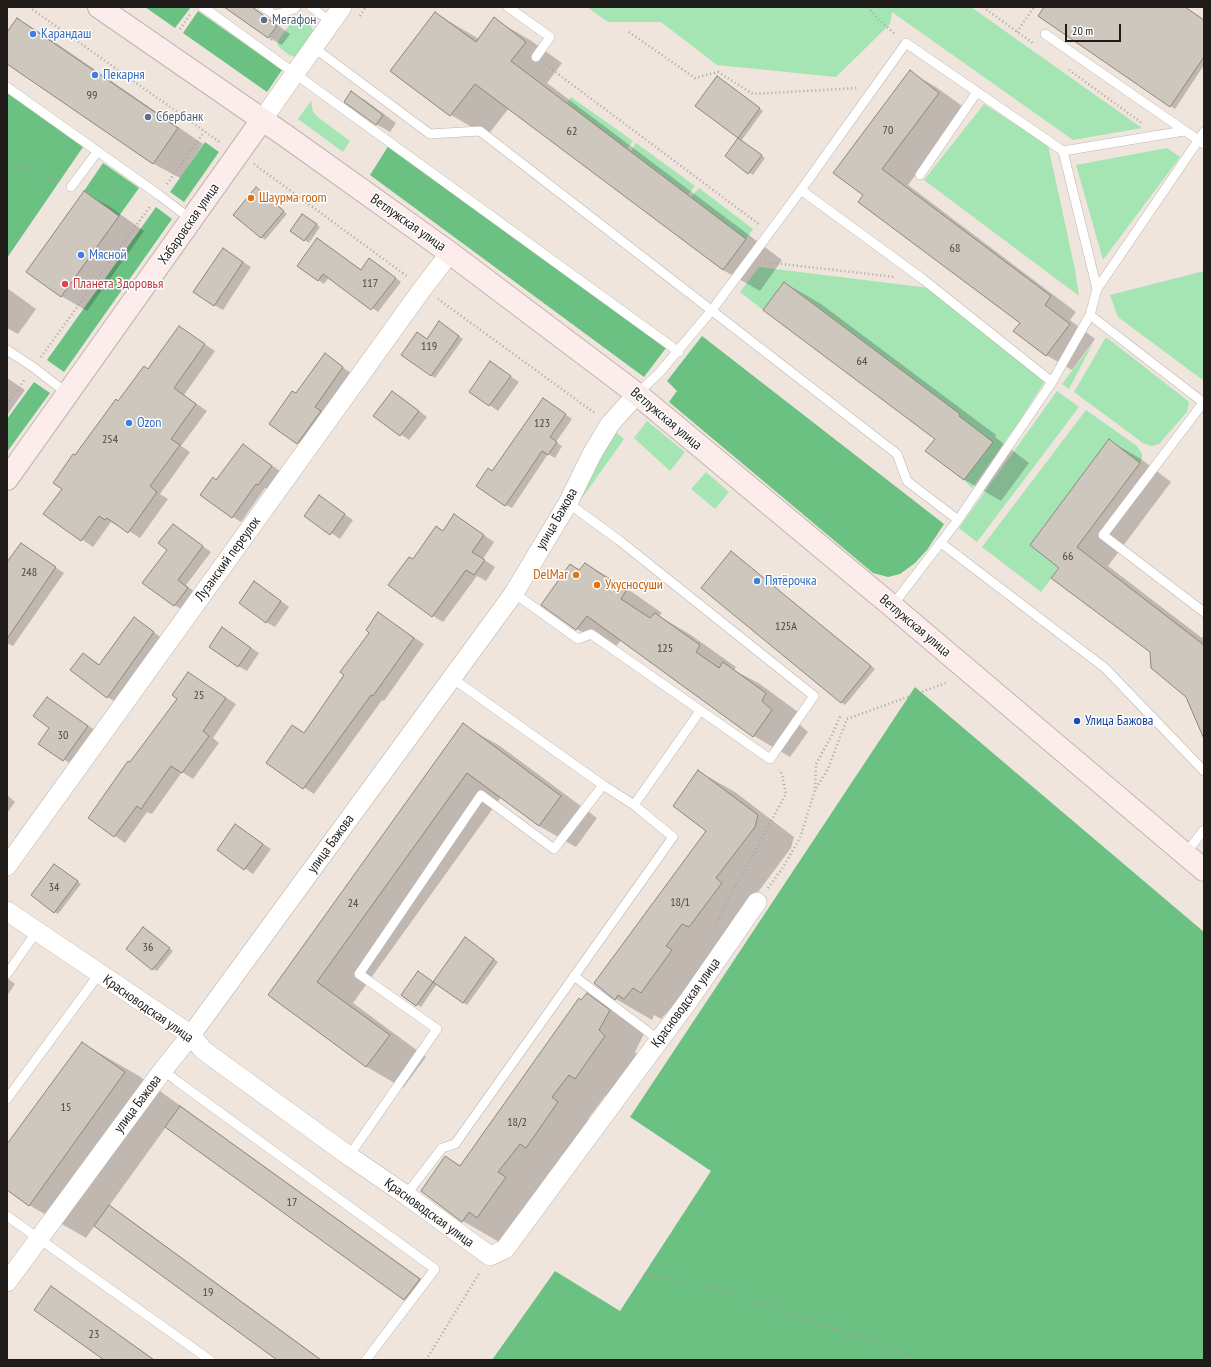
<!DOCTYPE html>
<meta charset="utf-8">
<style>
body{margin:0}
#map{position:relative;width:1211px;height:1367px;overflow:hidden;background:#efe5dd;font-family:"PT Sans Narrow",sans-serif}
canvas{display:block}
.frame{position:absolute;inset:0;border:8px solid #1e1b18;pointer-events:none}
.scale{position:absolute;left:1065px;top:24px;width:56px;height:18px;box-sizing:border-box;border:2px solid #1e1b18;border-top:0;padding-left:5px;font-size:12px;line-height:14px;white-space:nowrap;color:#1e1b18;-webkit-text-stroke:3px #fff;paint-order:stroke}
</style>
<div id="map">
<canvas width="1211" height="1367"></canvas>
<div class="frame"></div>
<div class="scale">20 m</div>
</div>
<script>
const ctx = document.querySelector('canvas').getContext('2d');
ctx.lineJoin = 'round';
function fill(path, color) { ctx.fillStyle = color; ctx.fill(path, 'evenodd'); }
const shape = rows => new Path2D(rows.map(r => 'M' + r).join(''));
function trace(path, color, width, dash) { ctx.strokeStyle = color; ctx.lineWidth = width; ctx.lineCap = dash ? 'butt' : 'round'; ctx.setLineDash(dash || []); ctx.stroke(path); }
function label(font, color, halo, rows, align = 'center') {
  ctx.font = font + ' "PT Sans Narrow",sans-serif'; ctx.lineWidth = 3; ctx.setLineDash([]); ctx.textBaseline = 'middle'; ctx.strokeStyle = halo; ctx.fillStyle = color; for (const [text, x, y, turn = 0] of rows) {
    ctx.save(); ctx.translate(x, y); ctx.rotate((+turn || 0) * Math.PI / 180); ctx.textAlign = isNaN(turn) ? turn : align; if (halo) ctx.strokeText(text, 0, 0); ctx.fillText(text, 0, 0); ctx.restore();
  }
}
fill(shape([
 [587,7,971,7,1142,128,1073,140,892,12,890,24,836,77,717,65,661,22,608,22],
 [300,17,310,23,313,31,312,37,298,55,295,57,289,55,279,47,277,44,279,39,293,20],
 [571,97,633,141,627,149,567,103],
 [311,101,313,112,319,118,350,141,343,152,298,119],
 [984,104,1048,145,1075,270,1079,296,924,180],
 [636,143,695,186,688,195,631,151],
 [1167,148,1180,157,1103,260,1076,165],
 [699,188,753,229,746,239,691,197],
 [759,267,929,288,1045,381,1018,423,972,488,964,480,993,442,959,416,960,414,785,282,763,310,740,292],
 [1204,271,1204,381,1118,317,1110,295],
 [1106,337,1188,401,1189,404,1187,412,1159,444,1151,446,1143,443,1074,392],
 [1093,343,1069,389,1062,384],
 [1057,391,1079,407,977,542,959,528],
 [1086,410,1137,446,1142,454,1142,459,1140,463,1109,440,1030,545,1059,568,1041,592,982,547],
 [647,421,685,452,670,471,634,438],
 [613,430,624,439,580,501,579,494],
 [706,472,729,492,715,509,691,489]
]), '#a4e5b3');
fill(shape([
 [145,7,191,7,175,28],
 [198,11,282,70,267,92,183,33],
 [7,93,83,147,7,258],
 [205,142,219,152,184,202,170,192],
 [389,145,666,348,644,377,370,175],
 [103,163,139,188,119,216,84,191],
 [156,207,172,219,64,372,47,360],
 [702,336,944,524,927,550,915,563,900,574,888,577,873,573,669,402,677,391,667,381],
 [34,382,50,393,7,452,7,419],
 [915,687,1204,932,1204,1360,492,1360,555,1271,620,1311,711,1171,630,1117]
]), '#6bc181');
fill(shape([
 [226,7,253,7,290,34,282,45,268,37],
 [1045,7,1184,7,1204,20,1204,65,1175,109,1039,16],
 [435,13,479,39,494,19,530,40,562,63,547,83,782,260,760,291,723,270,509,108,487,136,451,115,392,71],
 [17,19,43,34,203,144,180,178,154,164,7,62,7,33],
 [910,72,936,87,965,108,908,185,1076,312,1070,320,1095,339,1072,370,1046,355,1021,323,864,195],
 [721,80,763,111,741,141,765,158,753,175,726,156,739,137,696,105],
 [352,93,365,100,396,123,390,132,376,124],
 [260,191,287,214,265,240,234,215],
 [84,192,110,207,144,231,87,311,61,296,27,272],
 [306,217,320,227,309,243,291,231],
 [318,239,361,270,370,259,401,282,378,312,329,277,324,284,318,280],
 [223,249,251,267,223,310,214,305],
 [785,283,821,304,996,435,995,437,1029,463,1001,501,965,480,927,451,936,439],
 [7,288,36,309,18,334,7,328],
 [443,325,463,339,435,378,402,355,427,340],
 [179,327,215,351,184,395,207,411,181,446,190,452,160,494,168,499,140,538,118,524,117,525,111,522,93,547,45,514,63,489,76,456,119,402,149,370],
 [325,355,351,373,306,448,270,423,296,394],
 [491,363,519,382,498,411,470,391],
 [7,378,25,390,7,415],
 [392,392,401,397,427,417,409,440,374,415],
 [550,403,572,419,556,442,562,446,555,458,548,454,512,508,506,505,492,472],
 [1110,441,1141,459,1171,482,1108,566,1202,638,1204,636,1204,733,1187,696,1151,651,1061,567],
 [243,445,280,471,267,489,265,488,241,522,233,517,213,478,217,481],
 [319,496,353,520,340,539,306,515],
 [455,516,494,542,483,559,495,567,486,581,477,576,443,622,433,616,413,560,444,532],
 [173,525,211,552,186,585,196,593,183,610,174,605,168,549],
 [29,549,64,573,13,646,7,643,7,564],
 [735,555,875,669,845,705,841,702],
 [586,564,622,585,662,613,659,616,691,635,736,667,734,670,760,684,802,715,797,722,808,732,790,757,754,736,621,640,613,650,577,629,542,605,571,565,580,570],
 [255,582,289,607,275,627,266,622],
 [379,614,424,644,384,701,382,700,314,794,267,763,305,733,346,675,371,633],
 [142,624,162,638,116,702,107,697,84,654,100,665],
 [223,629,259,653,247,671,238,666],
 [188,673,236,704,213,738,219,743,193,779,182,772,152,814,147,812,125,843,90,818,178,698],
 [47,698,101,734,77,768,40,744,51,727],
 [463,725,500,746,597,818,576,847,539,826,501,797,353,1003,426,1057,403,1088,367,1067,269,995],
 [698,771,735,792,794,837,791,848,752,900,677,1013,670,1009,661,1019,654,1015,652,1020,616,999,595,983,707,830],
 [7,795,15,802,7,813],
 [244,831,271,849,253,874,218,850],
 [59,867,81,884,58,914,55,912],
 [143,928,173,951,157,971,153,969],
 [465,939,498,962,467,1005,437,984,421,1007,402,995,422,975,434,983],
 [7,978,15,984,7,996],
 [587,994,623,1015,645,1032,635,1052,641,1058,612,1099,605,1096,588,1119,594,1124,499,1242,463,1221,422,1191,446,1157,462,1167],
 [82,1043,139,1076,428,1284,413,1304,166,1127,109,1206,118,1211,322,1360,279,1360,95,1225,86,1238,29,1205,7,1189,7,1146],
 [52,1288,60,1293,155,1360,105,1360]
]), '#0003');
const building = shape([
 [224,7,252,7,277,26,268,38,224,7],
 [1044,7,1185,7,1204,20,1204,57,1170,107,1038,16,1044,7],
 [435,12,476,42,494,17,526,42,511,61,746,239,723,270,475,84,450,116,390,71,435,12],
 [17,18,178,128,153,164,7,64,7,32,17,18],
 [910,70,939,93,882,169,1051,296,1045,305,1070,324,1046,356,1013,331,1020,323,858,202,863,195,833,173,910,70],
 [717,76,760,108,738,138,695,106,717,76],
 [351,91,383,115,376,125,344,102,351,91],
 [738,138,762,155,748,174,725,156,738,138],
 [256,187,284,211,261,238,233,215,256,187],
 [84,191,119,216,61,297,26,272,84,191],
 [302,214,317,224,304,241,290,231,302,214],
 [317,238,361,270,369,258,396,278,371,310,323,274,318,281,297,266,317,238],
 [223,248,243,262,214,306,193,292,223,248],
 [784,282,960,414,959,416,993,442,964,480,925,451,935,439,763,310,784,282],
 [439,321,459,336,431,376,401,355,417,332,427,339,439,321],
 [179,326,205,344,174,388,196,404,171,439,180,445,150,486,157,492,128,533,107,518,105,520,99,516,81,541,43,514,62,489,53,483,73,454,75,455,116,399,118,401,144,366,148,369,179,326],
 [325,353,343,367,315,407,321,411,297,444,269,424,292,391,296,393,325,353],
 [490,361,511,376,489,406,469,392,490,361],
 [392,391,419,411,400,436,373,416,392,391],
 [543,398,566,414,550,437,557,442,548,455,542,451,505,506,476,486,488,468,492,471,543,398],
 [1109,439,1140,463,1077,547,1204,645,1204,739,1186,697,1151,668,1150,652,1051,578,1059,568,1030,545,1109,439],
 [243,444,272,466,258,485,256,484,232,518,200,495,213,477,216,480,243,444],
 [319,495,345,514,330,535,304,516,319,495],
 [454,514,484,535,472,552,485,560,474,575,466,570,432,617,388,585,409,557,413,559,436,526,443,531,454,514],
 [173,524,203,546,178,580,188,588,174,606,142,583,167,550,158,543,173,524],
 [21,543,56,567,7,639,7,562,21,543],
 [731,551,871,666,841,703,701,588,731,551],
 [585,563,626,591,621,599,650,618,655,613,700,645,696,652,719,668,723,662,766,693,762,701,772,710,753,737,587,616,576,630,541,605,570,564,579,570,585,563],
 [254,581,281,601,266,623,239,603,254,581],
 [378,612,414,638,373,696,371,695,303,789,266,763,292,725,304,733,344,675,340,672,369,633,366,630,378,612],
 [134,617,154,632,107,698,70,670,83,653,99,665,134,617],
 [222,627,251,648,238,667,209,647,222,627],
 [188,672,226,698,203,731,209,736,182,773,171,766,141,809,137,806,114,837,88,818,128,761,130,762,177,699,172,695,188,672],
 [47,697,88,726,63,761,38,744,49,728,33,716,47,697],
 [463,723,561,796,539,826,467,773,317,982,390,1035,366,1067,268,995,463,723],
 [698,770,758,815,755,827,716,878,722,883,689,927,682,924,666,946,672,950,641,993,633,988,624,999,618,995,615,1000,594,983,706,831,673,806,698,770],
 [235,824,263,844,244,870,217,850,235,824],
 [54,864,78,881,54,913,31,895,54,864],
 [143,927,170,948,152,970,126,949,143,927],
 [465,937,494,959,463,1003,433,982,465,937],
 [418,971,433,982,416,1006,401,995,418,971],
 [587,993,610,1010,599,1030,605,1036,575,1079,569,1075,552,1097,558,1102,526,1148,520,1144,498,1172,506,1177,477,1218,469,1212,462,1222,421,1191,445,1156,460,1166,579,998,581,1000,587,993],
 [82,1042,125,1072,29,1206,7,1190,7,1144,82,1042],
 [180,1106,420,1279,404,1300,165,1127,180,1106],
 [109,1205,321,1360,277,1360,94,1226,109,1205],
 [51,1286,154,1360,104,1360,34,1310,51,1286]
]);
fill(building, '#cec7be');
trace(building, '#8c867d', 1);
const lane = shape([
 [203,7,679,352],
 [263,7,275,15,294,9,296,7],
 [311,7,331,22],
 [508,7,550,37,536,57],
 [1045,34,1204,144],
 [313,47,430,134,480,131,897,454,907,481,958,520],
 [7,87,159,195,192,220],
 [1063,151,1184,131],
 [920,175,977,92],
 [71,187,98,151],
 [801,190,924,280,1052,382],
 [1090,315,1204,403],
 [7,350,33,367,68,394],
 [637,394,660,372,712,310,801,190,906,43,1063,151,1097,289],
 [1203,403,1103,535,1204,612],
 [941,543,1105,668,1204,771],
 [514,593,578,639,591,634,770,759,814,696,620,541,568,503],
 [892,606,958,520,1052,382,1090,315,1097,289,1204,132],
 [634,805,700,711],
 [1185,854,1204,830],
 [7,974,37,931],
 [574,976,659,1040],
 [163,1070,177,1081,435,1269,366,1360],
 [7,1099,99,974],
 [349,1156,437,1029,359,974,481,795,554,849,603,785],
 [406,1195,442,1148,455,1144,673,837,634,805,603,785,459,683,451,679],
 [7,1216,210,1360]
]);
const street = shape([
 [262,120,342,7],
 [7,866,423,288,450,253],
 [7,911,191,1035,203,1050,349,1156,406,1195,490,1256,505,1249,689,1000,757,902],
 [7,1282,163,1070,191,1035,514,593,568,503,592,454,610,424,637,394]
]);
const secondary = shape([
 [99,7,286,136,450,253,637,394,892,606,1204,870],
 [7,479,262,120]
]);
trace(lane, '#beb5ad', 10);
trace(street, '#beb5ad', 20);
trace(secondary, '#beb5ad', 24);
trace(shape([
 [29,7,221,143],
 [868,7,878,19,896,35],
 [983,7,1034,44],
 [360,16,366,7],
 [180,29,191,13],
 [629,32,695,78,718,72,753,94,858,88],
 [1017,32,1034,7],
 [271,40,280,29],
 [546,65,760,225],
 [1069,70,1142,123],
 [7,163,59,182],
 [254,164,408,277],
 [167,184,204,132],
 [765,262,895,277],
 [438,299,596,414],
 [41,357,151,205],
 [7,404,25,379],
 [816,788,828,769,847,719,946,683],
 [768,888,782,869,800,838,815,790,816,764,832,735,841,714],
 [715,927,727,902,786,794,782,774,779,770],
 [644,1274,712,1287,888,1347,912,1360],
 [426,1360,480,1272]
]), '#aca49d', 2.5, [1, 3]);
trace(lane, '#fff', 9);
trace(street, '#fff', 19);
trace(secondary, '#fcecec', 22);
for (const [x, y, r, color] of [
 [264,20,4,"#5c6f8a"],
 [33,34,4,"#3f7fe0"],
 [95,75,4,"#3f7fe0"],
 [148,117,4,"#5c6f8a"],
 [251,198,4,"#e8710a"],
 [81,255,4,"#3f7fe0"],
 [65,284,4,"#e0444e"],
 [129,423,4,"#3f7fe0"],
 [576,575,4,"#e8710a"],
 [757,581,4,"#3f7fe0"],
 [597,585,4,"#e8710a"],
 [1077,721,4,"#1a4fb4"]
]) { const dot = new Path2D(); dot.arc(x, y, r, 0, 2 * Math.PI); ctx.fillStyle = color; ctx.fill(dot); trace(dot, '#fff', 1.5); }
label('12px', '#4a4642', null, [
 ["99",92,96],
 ["70",888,131],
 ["62",572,132],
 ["68",955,249],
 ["117",370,284],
 ["119",429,347],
 ["64",862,362],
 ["123",542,424],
 ["254",110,440],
 ["66",1068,557],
 ["248",29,573],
 ["125А",786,627],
 ["125",665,649],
 ["25",199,696],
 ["30",63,736],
 ["34",54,888],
 ["18/1",680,903],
 ["24",353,904],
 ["36",148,948],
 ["15",66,1108],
 ["18/2",517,1123],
 ["17",292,1203],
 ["19",208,1293],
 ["23",94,1335]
]);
label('14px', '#4e5e75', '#fff', [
 ["Мегафон",272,20],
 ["Сбербанк",156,117]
], 'left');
label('14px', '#366cbe', '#fff', [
 ["Карандаш",41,34],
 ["Пекарня",103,75],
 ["Мясной",89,255],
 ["Ozon",137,423],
 ["Пятёрочка",765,581]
], 'left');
label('14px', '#c56008', '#fff', [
 ["Шаурма room",259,198],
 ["DelMar",568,575,"right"],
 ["Укусносуши",605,585]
], 'left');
label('14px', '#1e1b18', '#fff', [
 ["Ветлужская улица",408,223,35],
 ["Хабаровская улица",189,224,-55],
 ["Ветлужская улица",666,419,40],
 ["улица Бажова",557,519,-60],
 ["Лузанский переулок",228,559,-54],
 ["Ветлужская улица",915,626,40],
 ["улица Бажова",331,844,-54],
 ["Красноводская улица",686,1003,-54],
 ["Красноводская улица",148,1009,35],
 ["улица Бажова",138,1104,-53],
 ["Красноводская улица",429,1213,36]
]);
label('14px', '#be3a42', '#fff', [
 ["Планета Здоровья",73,284]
], 'left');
label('14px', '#164399', '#fff', [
 ["Улица Бажова",1085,721]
], 'left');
</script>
